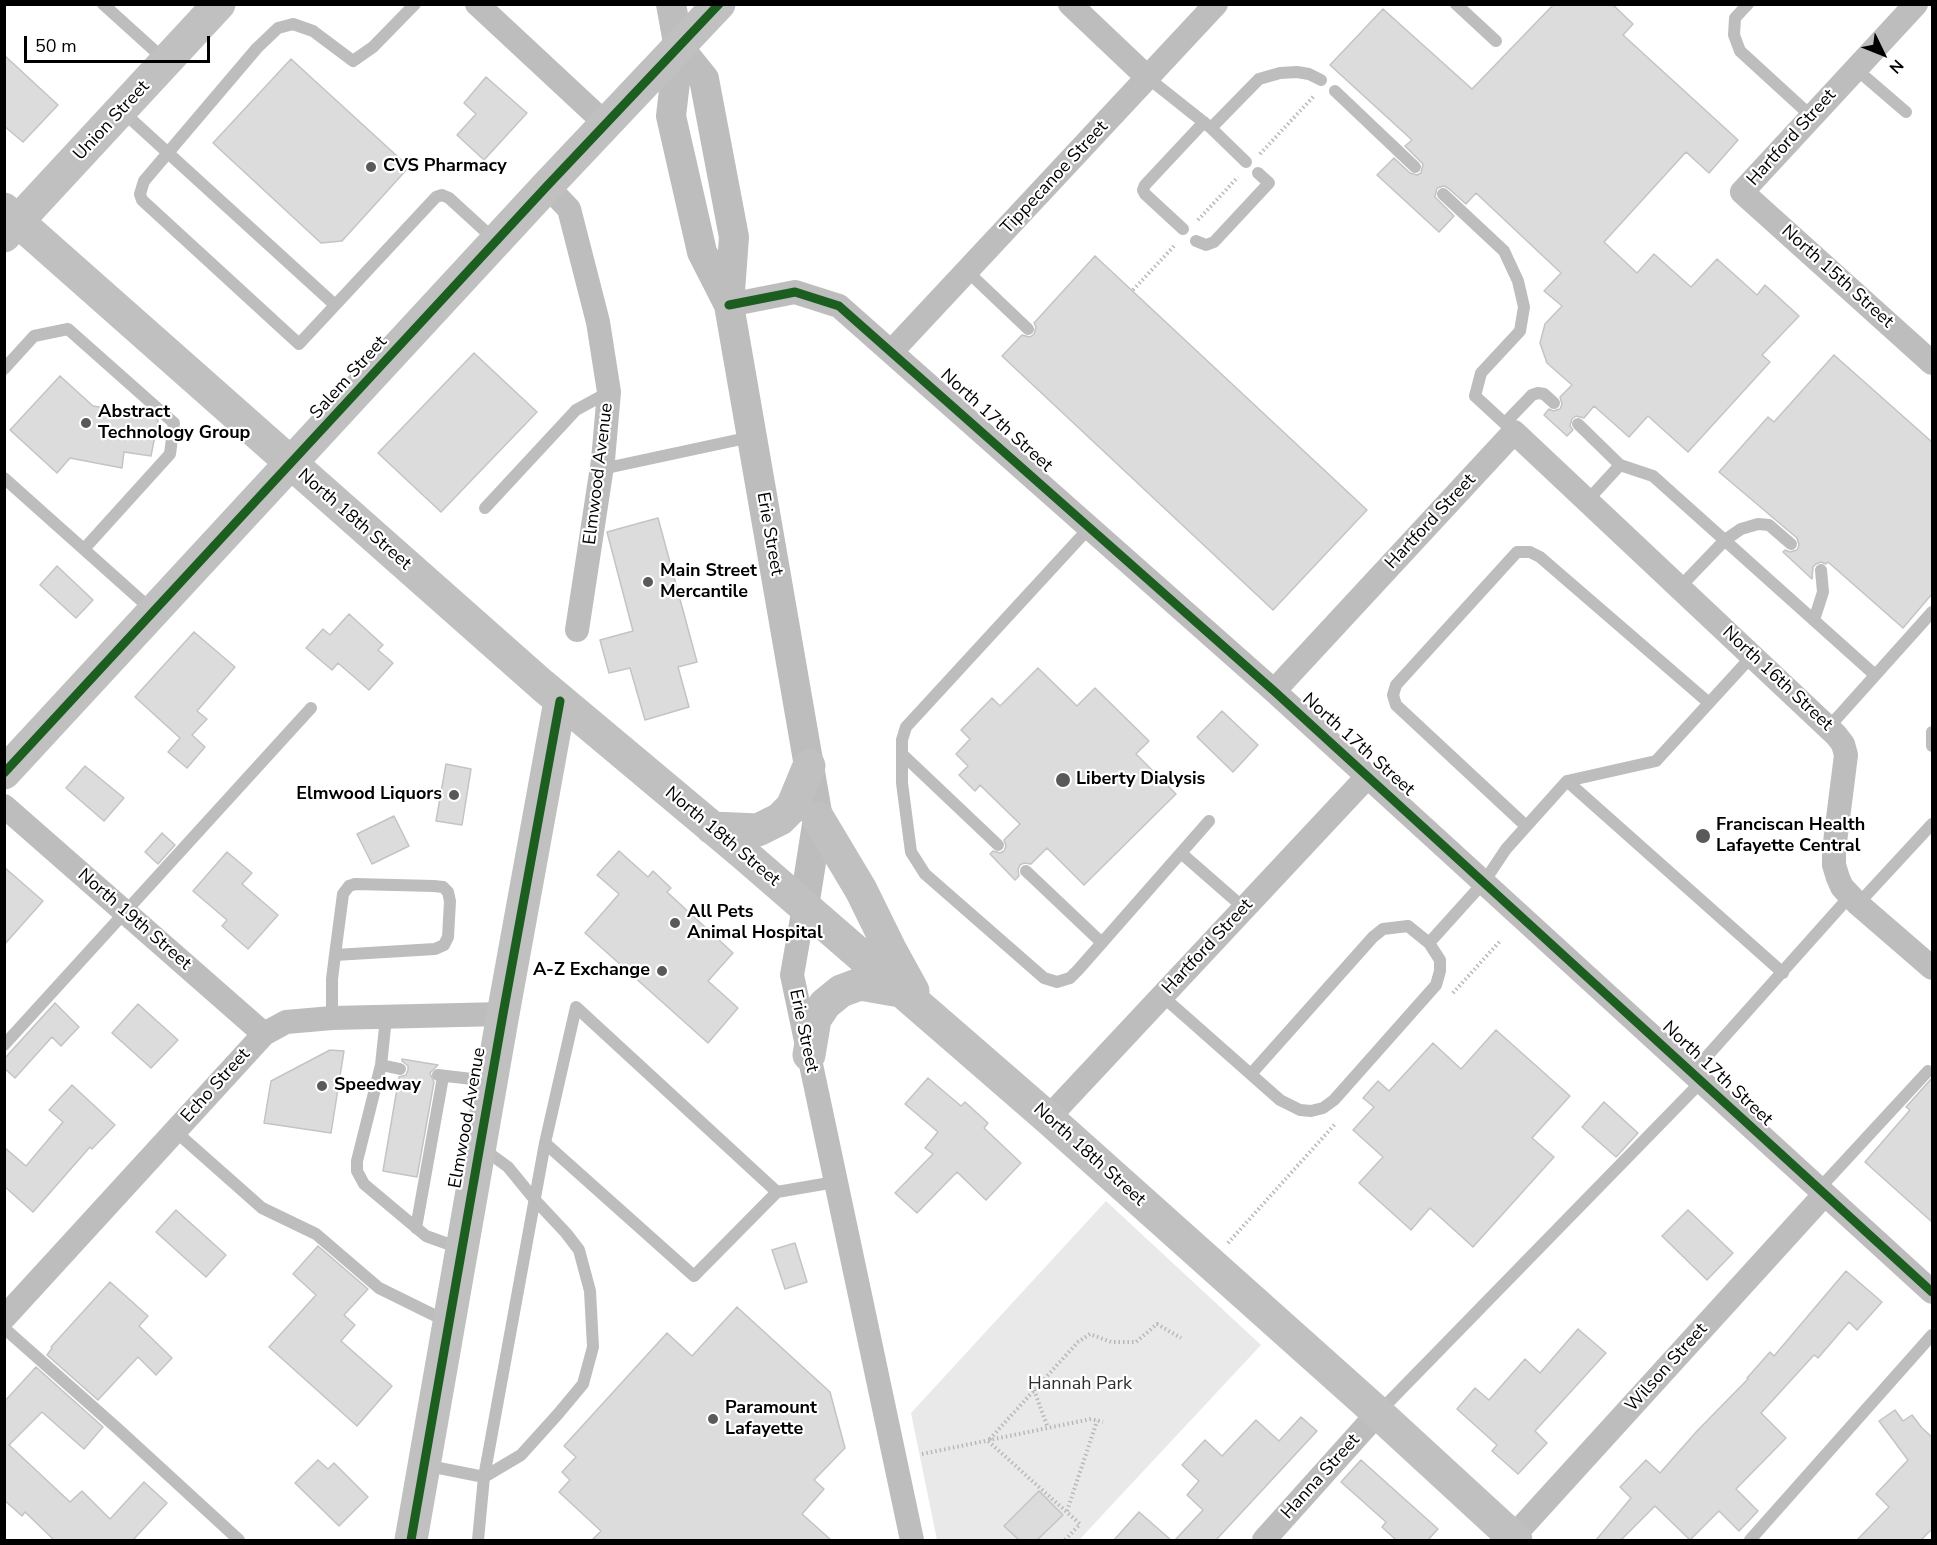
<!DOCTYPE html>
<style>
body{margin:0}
#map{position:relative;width:1937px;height:1545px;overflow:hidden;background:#fff;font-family:"Nunito Sans",sans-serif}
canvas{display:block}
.frame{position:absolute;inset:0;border:6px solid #000;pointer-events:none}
.north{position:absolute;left:1853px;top:24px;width:60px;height:60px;-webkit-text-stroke:4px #fff;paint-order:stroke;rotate:133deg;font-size:16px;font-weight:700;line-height:24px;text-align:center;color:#000}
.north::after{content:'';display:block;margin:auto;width:21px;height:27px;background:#000;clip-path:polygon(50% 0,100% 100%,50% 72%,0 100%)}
.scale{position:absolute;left:24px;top:36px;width:186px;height:27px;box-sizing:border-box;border:3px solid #000;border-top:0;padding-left:8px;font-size:18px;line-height:21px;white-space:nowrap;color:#000;-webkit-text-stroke:4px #fff;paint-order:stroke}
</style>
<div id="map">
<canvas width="1937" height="1545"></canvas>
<div class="frame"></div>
<div class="north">N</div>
<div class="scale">50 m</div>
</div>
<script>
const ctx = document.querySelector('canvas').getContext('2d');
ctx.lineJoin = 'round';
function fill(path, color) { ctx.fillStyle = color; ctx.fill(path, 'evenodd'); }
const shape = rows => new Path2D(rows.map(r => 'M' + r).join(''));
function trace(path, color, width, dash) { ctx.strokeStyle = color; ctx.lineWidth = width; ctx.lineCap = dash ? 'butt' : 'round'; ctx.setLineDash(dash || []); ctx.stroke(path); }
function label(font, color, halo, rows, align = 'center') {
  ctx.font = font + ' "Nunito Sans",sans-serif'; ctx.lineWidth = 4.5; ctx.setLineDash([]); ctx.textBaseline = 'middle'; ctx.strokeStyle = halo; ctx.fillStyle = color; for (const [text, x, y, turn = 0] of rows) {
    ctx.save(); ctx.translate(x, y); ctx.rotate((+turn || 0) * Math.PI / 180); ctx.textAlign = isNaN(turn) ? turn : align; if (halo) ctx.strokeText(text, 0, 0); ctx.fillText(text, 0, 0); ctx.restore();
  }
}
fill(shape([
 [1106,1201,1261,1345,1079,1540,937,1540,911,1413]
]), '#e9e9e9');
const building = shape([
 [1554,4,1612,4,1633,24,1623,35,1738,140,1709,173,1686,152,1604,242,1637,273,1654,254,1691,287,1717,259,1757,295,1765,285,1799,316,1762,355,1770,362,1688,452,1648,416,1629,437,1594,406,1584,418,1576,416,1572,419,1570,426,1573,430,1567,436,1544,415,1549,409,1553,411,1560,409,1562,404,1560,397,1572,385,1547,363,1540,343,1545,324,1562,306,1544,291,1561,273,1476,193,1466,204,1448,188,1444,186,1437,188,1435,197,1454,216,1439,232,1377,175,1394,158,1410,173,1417,175,1421,173,1423,164,1405,146,1412,140,1330,65,1383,9,1472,89,1554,4],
 [4,55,58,105,23,142,4,126,4,55],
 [291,59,409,167,342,241,321,243,213,143,291,59],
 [486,77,527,113,484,160,457,135,476,114,464,103,486,77],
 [1095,256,1367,510,1273,610,1002,356,1022,335,1030,337,1034,334,1036,327,1034,323,1095,256],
 [474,353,537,412,441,512,378,453,474,353],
 [1834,355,1932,442,1932,594,1903,628,1828,562,1826,564,1821,562,1816,564,1813,567,1812,579,1783,552,1785,550,1790,552,1797,550,1799,545,1797,538,1719,472,1768,417,1774,422,1834,355],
 [60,376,93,406,154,416,158,420,151,456,124,452,122,468,70,458,57,473,10,430,60,376],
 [658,518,697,662,678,667,689,707,645,720,630,668,609,673,600,640,633,631,607,532,658,518],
 [57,566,93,600,76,618,40,585,57,566],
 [349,614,383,645,378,650,393,663,369,690,338,663,332,670,306,648,323,629,330,635,349,614],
 [194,632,235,667,197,711,207,719,192,735,205,747,187,768,168,752,180,738,135,697,194,632],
 [1038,668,1077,706,1095,688,1149,741,1136,754,1176,794,1084,885,1047,848,1031,864,1024,863,1020,865,1018,870,1019,876,1015,880,990,854,993,851,1000,853,1004,851,1006,846,1004,840,1020,824,980,785,975,791,959,775,968,766,956,754,970,739,961,730,992,698,1000,706,1038,668],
 [1222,711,1258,745,1233,772,1197,737,1222,711],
 [446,764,471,769,462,825,436,821,446,764],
 [85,766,124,798,104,821,66,788,85,766],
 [394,816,409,846,372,864,357,834,394,816],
 [162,833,175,845,158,864,145,852,162,833],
 [619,851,648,877,653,871,671,888,667,892,733,953,708,981,738,1008,708,1043,585,933,619,894,597,875,619,851],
 [227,852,252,873,242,884,278,915,248,949,222,926,227,920,193,891,227,852],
 [4,867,43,901,4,945,4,867],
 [55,1003,79,1027,61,1046,52,1037,15,1078,4,1068,4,1059,55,1003],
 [138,1004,178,1040,151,1068,112,1033,138,1004],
 [1496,1030,1570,1096,1532,1138,1554,1157,1473,1247,1430,1208,1411,1230,1359,1183,1383,1157,1353,1130,1374,1107,1363,1098,1378,1081,1389,1091,1433,1043,1461,1069,1496,1030],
 [330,1050,344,1051,331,1133,264,1123,271,1081,330,1050],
 [402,1059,438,1065,430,1073,434,1082,417,1177,383,1171,399,1077,406,1075,408,1070,408,1066,402,1061,402,1059],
 [928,1078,961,1106,965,1102,988,1123,984,1128,1021,1163,986,1200,957,1172,917,1213,895,1193,933,1154,925,1148,938,1132,905,1104,928,1078],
 [1932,1078,1932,1222,1865,1162,1910,1110,1906,1107,1932,1078],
 [72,1085,115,1125,92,1149,90,1147,33,1212,4,1186,4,1147,26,1166,63,1122,49,1110,72,1085],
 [1604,1102,1638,1133,1616,1157,1582,1127,1604,1102],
 [176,1210,226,1255,206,1277,156,1232,176,1210],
 [1688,1210,1733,1253,1707,1280,1662,1236,1688,1210],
 [795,1243,807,1282,785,1289,772,1250,795,1243],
 [318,1246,368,1289,344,1315,355,1325,341,1341,392,1386,357,1426,269,1347,316,1295,293,1274,318,1246],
 [1846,1271,1882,1302,1857,1330,1849,1322,1818,1358,1814,1355,1761,1413,1786,1438,1736,1489,1758,1511,1739,1531,1719,1511,1690,1540,1655,1506,1621,1540,1596,1540,1631,1498,1620,1487,1646,1460,1660,1473,1697,1431,1748,1379,1747,1378,1770,1352,1774,1356,1846,1271],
 [110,1282,148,1316,139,1326,172,1358,156,1375,138,1357,98,1400,47,1355,52,1348,51,1347,110,1282],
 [737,1307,830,1392,845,1448,814,1480,824,1489,802,1514,831,1540,592,1540,601,1531,559,1492,570,1480,562,1472,576,1457,564,1446,667,1333,692,1356,737,1307],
 [1578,1329,1606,1353,1535,1431,1547,1443,1518,1474,1492,1451,1497,1445,1457,1409,1475,1388,1489,1400,1525,1359,1540,1373,1578,1329],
 [36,1367,103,1427,84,1449,42,1412,9,1445,70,1502,82,1491,110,1519,144,1482,167,1503,133,1540,54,1540,25,1512,22,1516,4,1500,4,1402,36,1367],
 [1895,1410,1903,1421,1912,1415,1922,1428,1932,1437,1932,1529,1921,1540,1857,1540,1889,1507,1876,1494,1908,1460,1879,1421,1895,1410],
 [1301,1417,1317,1431,1216,1540,1175,1540,1203,1510,1187,1495,1199,1481,1182,1465,1205,1440,1222,1456,1256,1420,1279,1441,1301,1417],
 [318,1460,328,1469,334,1463,368,1497,339,1526,295,1483,318,1460],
 [1361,1460,1438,1529,1428,1540,1396,1540,1382,1527,1386,1522,1341,1482,1361,1460],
 [1039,1491,1063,1515,1037,1540,1019,1540,1004,1526,1039,1491],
 [1139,1512,1171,1540,1114,1540,1139,1512]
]);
fill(building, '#dcdcdc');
trace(building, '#c4c4c4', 1.5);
trace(shape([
 [1260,154,1314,96],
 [1198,220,1238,177],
 [1133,290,1175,245],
 [1453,993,1501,940],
 [1228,1243,1336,1123],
 [1034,1390,1048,1428],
 [922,1454,1091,1419,1103,1422],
 [1067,1511,1097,1421],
 [1065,1540,1080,1524,988,1441,1078,1342,1090,1334,1111,1342,1136,1342,1157,1324,1181,1338]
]), '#b8b8b8', 4, [1.5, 3]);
trace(shape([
 [103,4,166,61],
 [415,4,373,47,353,61,313,31,293,24,278,28,257,48,144,181,140,194,142,200,299,344,436,197,442,195,449,198,496,241],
 [1456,4,1496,41],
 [1748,4,1735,18,1734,35,1740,51,1811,116],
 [1856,69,1906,112],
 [1148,78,1211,128,1259,79,1280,73,1297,72,1309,74,1321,80],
 [1335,91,1415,167],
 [122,111,335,305],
 [1211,128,1246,162],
 [1443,194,1504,251,1518,281,1524,307,1520,331,1481,373,1475,396,1514,432],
 [1183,229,1145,194,1143,190,1145,185,1204,122],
 [1196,241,1206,245,1214,242,1269,183,1258,173],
 [967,271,1028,329],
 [4,369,34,336,68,329,174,423,170,454,84,549],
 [1505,423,1532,395,1538,393,1544,394,1554,403],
 [1578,424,1620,465,1653,476,1875,675],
 [602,469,751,437],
 [4,478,153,611],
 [1587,501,1620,465],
 [485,508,576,410,609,392],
 [1090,527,906,727,902,740,902,783,911,852,925,874,1044,978,1057,982,1070,978,1078,970,1209,821],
 [1679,588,1725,540,1741,529,1758,524,1769,525,1791,544],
 [1814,620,1823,592,1821,570],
 [1828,728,1932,612],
 [1932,732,1932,746],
 [902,754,998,845],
 [1567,781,1783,973],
 [1526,826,1396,705,1393,695,1396,685,1517,552,1530,552,1540,557,1709,703],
 [1181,853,1244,908],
 [1026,871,1102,943],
 [1858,904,1932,824],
 [1429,943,1484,882,1506,849,1567,781,1656,761,1752,656],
 [1162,996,1186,1017,1280,1100,1300,1110,1311,1111,1323,1108,1334,1100,1436,985,1440,971,1440,960,1429,943,1408,926,1383,929,1373,937,1251,1074],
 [332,1018,332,979,335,955,343,894,349,886,355,884,434,886,443,887,448,892,450,901,448,937,444,945,435,949,335,955],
 [386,1018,381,1065,357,1161,357,1171,364,1184,426,1236,462,1249],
 [4,1045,311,708],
 [381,1065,400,1069],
 [1692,1073,1850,896],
 [438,1075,489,1081],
 [175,1131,262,1208,316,1234,379,1288,448,1322],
 [482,1148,508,1167,535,1200,566,1233,579,1250,590,1291,593,1347,583,1384,558,1414,521,1455,484,1477],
 [1818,1190,1928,1071],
 [777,1192,694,1276,545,1143,576,1007,777,1192,835,1182],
 [416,1228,443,1077],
 [4,1328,118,1429,239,1540],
 [1379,1412,1701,1082],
 [424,1465,484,1477,478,1540],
 [484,1477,545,1143],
 [1750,1540,1932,1335]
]), '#bdbdbd', 12);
trace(shape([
 [477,4,607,125],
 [1070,4,1148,78],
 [1916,4,1742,192,1932,363],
 [547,186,569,209,598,322,609,392,603,460,577,630],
 [729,305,795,292,839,306,1274,691,1932,1292],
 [892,351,1216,4],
 [1274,691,1514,432,1836,735,1843,744,1846,755,1834,850,1834,865,1838,878,1842,887,1858,904,1932,968],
 [4,806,264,1034],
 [804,907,792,975,912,1540],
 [1048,1118,1368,776],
 [4,1318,264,1034,286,1022,332,1018,503,1014],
 [1264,1540,1378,1413],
 [1510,1540,1824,1195]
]), '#bdbdbd', 24);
trace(shape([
 [671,4,679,48,671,116,702,252,729,305],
 [679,48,704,79,734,237,729,305,818,818,804,907]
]), '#bdbdbd', 30);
trace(shape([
 [4,209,542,685,745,855,1048,1118,1378,1413,1516,1540],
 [4,236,219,4],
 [4,773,547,186,719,4],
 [818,818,861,890,891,951,913,991],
 [712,828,758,830,780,819,792,807,809,766],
 [809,1055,815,1019,825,1004,841,991,860,984,900,991],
 [411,1540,503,1014,560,701]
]), '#c0c0c0', 33);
trace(shape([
 [729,305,795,292,839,306,1274,691,1932,1292],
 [4,773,547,186,719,4],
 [411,1540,503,1014,560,701]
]), '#1b5e20', 9);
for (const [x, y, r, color] of [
 [371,167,6,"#595959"],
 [86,423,6,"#595959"],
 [648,582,6,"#595959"],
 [1063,780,8,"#595959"],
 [454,795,6,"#595959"],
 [1703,836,8,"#595959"],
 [675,923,6,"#595959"],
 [662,971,6,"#595959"],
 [322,1086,6,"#595959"],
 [713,1419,6,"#595959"]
]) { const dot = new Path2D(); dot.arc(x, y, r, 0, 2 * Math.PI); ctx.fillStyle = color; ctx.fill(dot); trace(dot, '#fff', 2); }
label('18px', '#000', '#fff', [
 ["Union Street",112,121,-47],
 ["Hartford Street",1792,138,-48],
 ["Tippecanoe Street",1055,178,-47],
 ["North 15th Street",1837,277,42],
 ["Salem Street",349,378,-48],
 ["North 17th Street",996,421,42],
 ["Elmwood Avenue",599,474,-83],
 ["North 18th Street",354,520,41],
 ["Hartford Street",1431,522,-47],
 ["Erie Street",769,534,80],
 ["North 16th Street",1777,679,43],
 ["North 17th Street",1358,745,42],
 ["North 18th Street",722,837,40],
 ["North 19th Street",134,920,41],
 ["Hartford Street",1208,947,-47],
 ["Erie Street",803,1031,78],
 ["North 17th Street",1717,1074,43],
 ["Echo Street",216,1086,-48],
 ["Elmwood Avenue",468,1118,-80],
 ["North 18th Street",1089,1155,42],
 ["Wilson Street",1667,1368,-48],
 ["Hanna Street",1321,1477,-48]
]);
label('bold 18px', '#000', '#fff', [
 ["CVS Pharmacy",383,167],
 ["Abstract",98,413],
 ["Technology Group",98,434],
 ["Main Street",660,572],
 ["Mercantile",660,593],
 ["Liberty Dialysis",1076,780],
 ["Elmwood Liquors",442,795,"right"],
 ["Franciscan Health",1716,826],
 ["Lafayette Central",1716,847],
 ["All Pets",687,913],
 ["Animal Hospital",687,934],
 ["A-Z Exchange",650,971,"right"],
 ["Speedway",334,1086],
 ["Paramount",725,1409],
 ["Lafayette",725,1430]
], 'left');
label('18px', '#2e2e2e', '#fff', [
 ["Hannah Park",1080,1385]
]);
</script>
